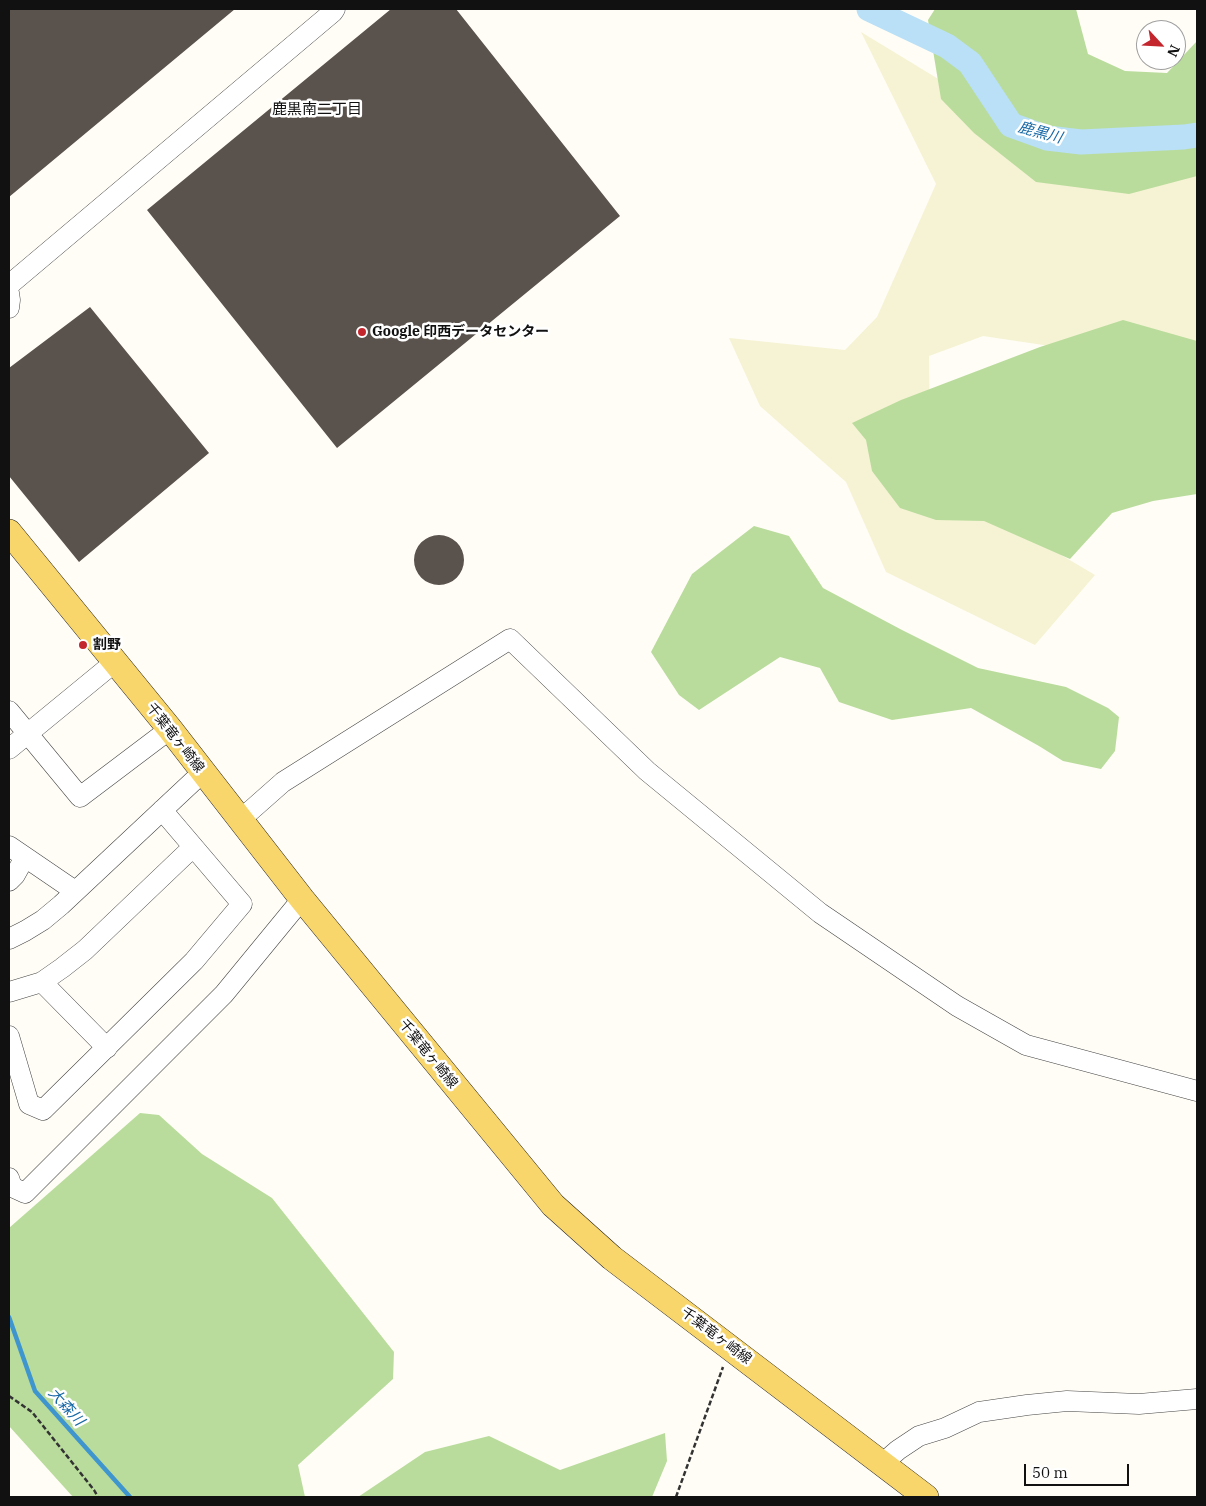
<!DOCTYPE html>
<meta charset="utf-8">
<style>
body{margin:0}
#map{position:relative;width:1206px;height:1506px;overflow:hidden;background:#fffdf5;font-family:"IBM Plex Serif",serif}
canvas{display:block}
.frame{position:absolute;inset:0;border:10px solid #111;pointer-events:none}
.north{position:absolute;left:1136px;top:20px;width:50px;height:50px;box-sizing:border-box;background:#fff;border:1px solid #a0a0a0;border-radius:50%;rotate:115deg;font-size:14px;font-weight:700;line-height:20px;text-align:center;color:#111}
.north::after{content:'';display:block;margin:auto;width:18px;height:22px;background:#c4262e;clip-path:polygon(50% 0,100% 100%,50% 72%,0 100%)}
.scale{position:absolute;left:1024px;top:1464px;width:105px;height:22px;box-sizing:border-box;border:2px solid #111;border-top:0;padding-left:6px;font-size:15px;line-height:18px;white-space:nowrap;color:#111;-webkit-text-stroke:4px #fff;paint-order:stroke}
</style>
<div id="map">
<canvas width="1206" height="1506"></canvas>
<div class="frame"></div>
<div class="north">N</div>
<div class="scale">50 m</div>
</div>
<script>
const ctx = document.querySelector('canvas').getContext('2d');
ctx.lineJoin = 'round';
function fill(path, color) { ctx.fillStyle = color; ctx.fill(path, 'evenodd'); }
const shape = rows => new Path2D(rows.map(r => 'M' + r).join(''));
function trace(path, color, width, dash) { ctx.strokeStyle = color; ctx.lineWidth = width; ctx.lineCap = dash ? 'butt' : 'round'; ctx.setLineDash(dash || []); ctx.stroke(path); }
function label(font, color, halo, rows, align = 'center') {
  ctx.font = font + ' "IBM Plex Serif","Noto Sans JP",serif'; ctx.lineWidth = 5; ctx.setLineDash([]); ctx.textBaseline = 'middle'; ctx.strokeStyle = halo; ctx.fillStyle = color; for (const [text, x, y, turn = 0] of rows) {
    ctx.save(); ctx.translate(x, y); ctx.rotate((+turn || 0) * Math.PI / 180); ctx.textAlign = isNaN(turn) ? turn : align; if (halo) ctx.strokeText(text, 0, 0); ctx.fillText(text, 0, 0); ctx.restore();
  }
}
fill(shape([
 [861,32,991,111,1197,155,1197,360,1150,361,983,336,929,356,930,448,1019,530,1095,575,1035,645,886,572,846,482,760,406,729,338,845,350,877,317,936,184]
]), '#f6f3d4');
fill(shape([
 [935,9,1076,9,1088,54,1125,71,1167,73,1197,41,1197,176,1129,194,1036,182,974,133,941,99,928,20],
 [1123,320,1197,341,1197,494,1153,501,1112,513,1070,559,984,521,936,520,900,508,872,471,866,440,852,423,901,400,1040,347],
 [754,526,789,536,823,588,902,630,978,668,1066,687,1108,708,1119,717,1115,751,1101,769,1063,761,1039,746,971,708,892,720,839,702,820,668,780,657,699,710,679,695,651,652,692,574],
 [140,1113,159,1115,202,1154,272,1198,394,1352,393,1379,298,1465,305,1497,73,1497,9,1426,9,1228],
 [665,1433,667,1461,652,1497,358,1497,425,1452,489,1436,560,1470]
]), '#b9dc9c');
trace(shape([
 [9,1317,35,1391,130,1497]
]), '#3f96cf', 4.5);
trace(shape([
 [869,9,947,46,970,63,1011,125,1047,138,1081,142,1184,137,1197,135]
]), '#b9e0f7', 25);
fill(shape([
 [9,9,235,9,9,197],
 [391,9,456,9,620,216,337,448,147,210],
 [90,307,209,453,79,562,9,476,9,368],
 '414 560a25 25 0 1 1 50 0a25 25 0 1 1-50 0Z'
]), '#5a524d');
const minor = shape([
 [9,285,333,12,335,9],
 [9,293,10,300,9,308],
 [9,711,80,797,170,729],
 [9,749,115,662],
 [240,820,283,782,510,639,647,771,820,913,957,1006,1026,1045,1197,1091],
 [9,846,75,891],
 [9,881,15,875,25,857],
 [9,939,25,931,43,920,61,905,203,772],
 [42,982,107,1048],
 [9,992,42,982,62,968,85,950,193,847],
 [9,1036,29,1104,43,1110,194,961,242,904,162,810],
 [9,1178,12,1187,25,1193,224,994,302,899],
 [882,1464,898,1450,919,1436,945,1428,979,1412,1027,1405,1067,1401,1139,1404,1197,1399]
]);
const major = shape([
 [9,532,170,729,302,899,553,1205,612,1258,926,1497]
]);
trace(minor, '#444', 21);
trace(major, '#222', 26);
trace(shape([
 [9,1396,32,1412,94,1490,98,1497],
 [676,1497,723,1367]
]), '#333', 2.5, [5, 2.5]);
trace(minor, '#fff', 20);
trace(major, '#f9d66b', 25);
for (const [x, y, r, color] of [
 [362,332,5,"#c4262e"],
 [83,645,5,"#c4262e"]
]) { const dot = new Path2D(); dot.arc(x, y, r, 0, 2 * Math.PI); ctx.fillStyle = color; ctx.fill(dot); trace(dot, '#fff', 2); }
label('bold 14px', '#111', '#fff', [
 ["Google 印西データセンター",372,332],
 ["割野",93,645]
], 'left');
label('14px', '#111', '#fff', [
 ["千葉竜ヶ崎線",175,738,52],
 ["千葉竜ヶ崎線",428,1054,51],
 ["千葉竜ヶ崎線",716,1336,37]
]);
label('15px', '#111', '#fff', [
 ["鹿黒南二丁目",317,110]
]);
label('italic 15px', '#1768a6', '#fff', [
 ["鹿黒川",1040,133,15],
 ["大森川",66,1407,48]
]);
</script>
